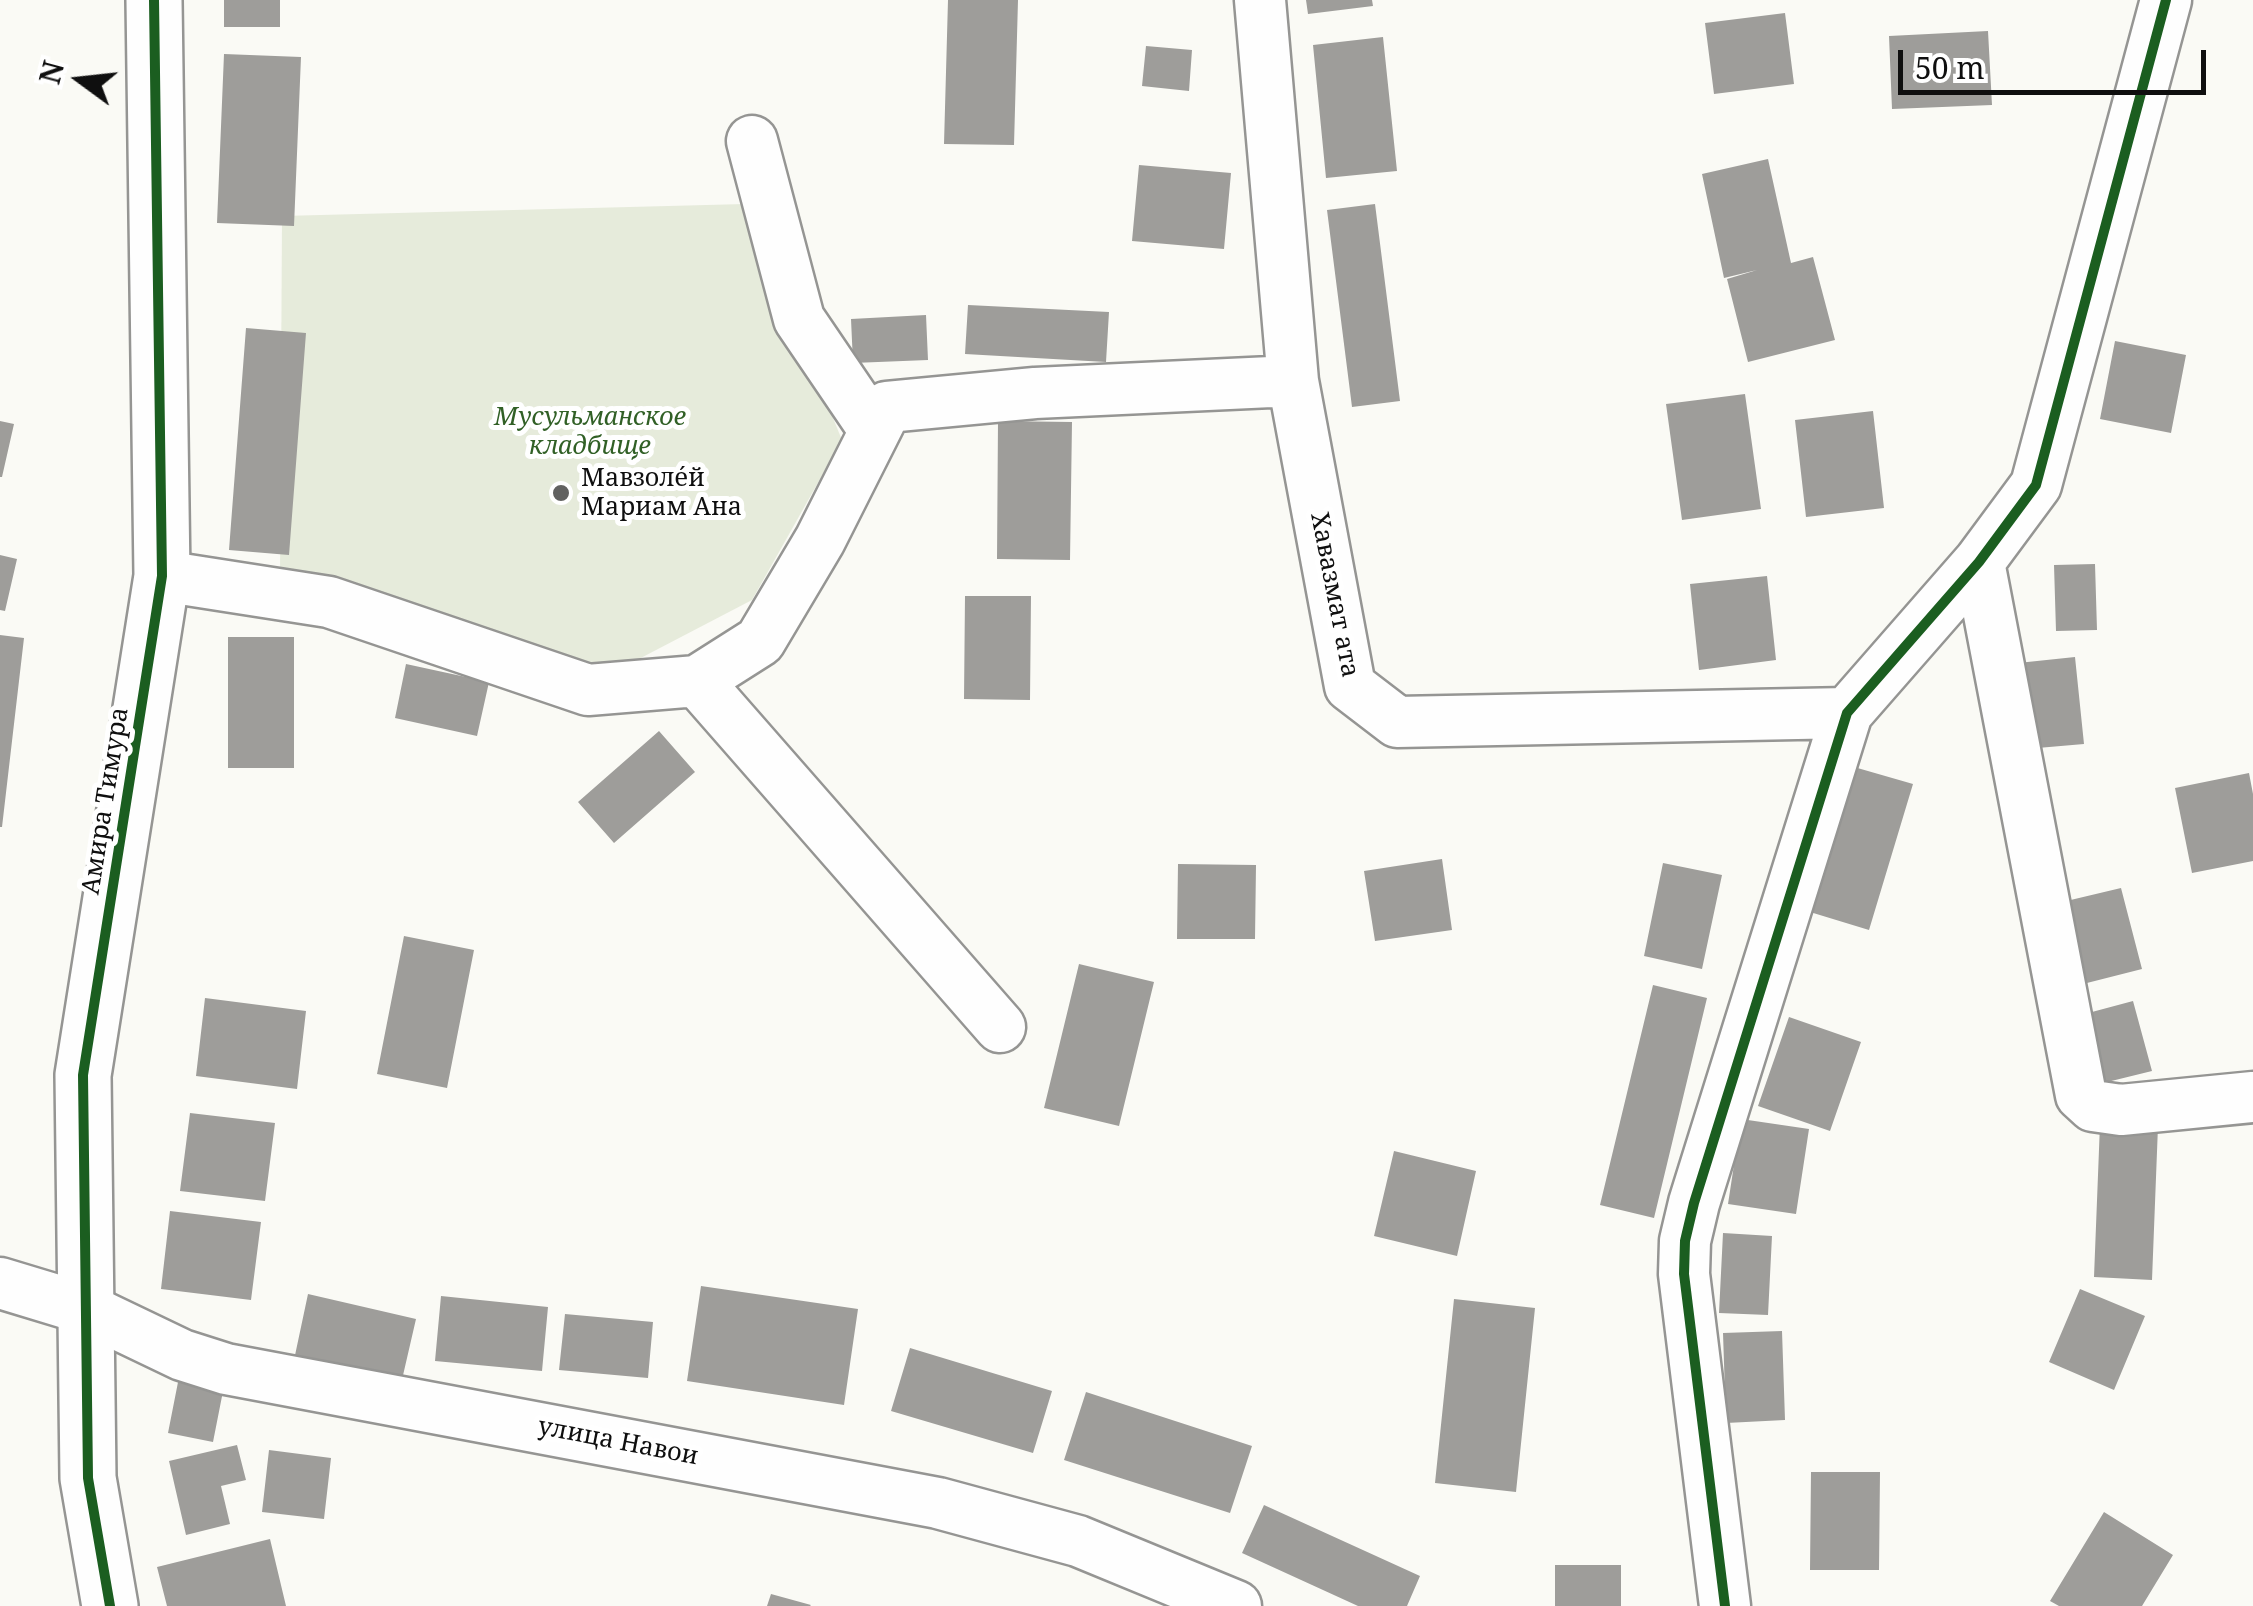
<!DOCTYPE html>
<meta charset="utf-8">
<style>
body{margin:0}
#map{position:relative;width:2253px;height:1606px;overflow:hidden;background:#fafaf5;font-family:"Noto Serif",serif}
canvas{display:block}
.north{position:absolute;left:30px;top:30px;width:100px;height:100px;-webkit-text-stroke:8px #fff;paint-order:stroke;rotate:285deg;font-size:28px;font-weight:700;line-height:40px;text-align:center;color:#0f0f0f}
.north::after{content:'';display:block;margin:auto;width:35px;height:45px;background:#0f0f0f;clip-path:polygon(50% 0,100% 100%,50% 72%,0 100%)}
.scale{position:absolute;left:1898px;top:50px;width:308px;height:45px;box-sizing:border-box;border:5px solid #0f0f0f;border-top:0;padding-left:12px;font-size:30px;line-height:35px;white-space:nowrap;color:#0f0f0f;-webkit-text-stroke:8px #fff;paint-order:stroke}
</style>
<div id="map">
<canvas width="2253" height="1606"></canvas>
<div class="north">N</div>
<div class="scale">50 m</div>
</div>
<script>
const ctx = document.querySelector('canvas').getContext('2d');
ctx.lineJoin = 'round';
function fill(path, color) { ctx.fillStyle = color; ctx.fill(path, 'evenodd'); }
const shape = rows => new Path2D(rows.map(r => 'M' + r).join(''));
function trace(path, color, width, dash) { ctx.strokeStyle = color; ctx.lineWidth = width; ctx.lineCap = dash ? 'butt' : 'round'; ctx.setLineDash(dash || []); ctx.stroke(path); }
function label(font, color, halo, rows, align = 'center') {
  ctx.font = font + ' "Noto Serif",serif'; ctx.lineWidth = 10; ctx.setLineDash([]); ctx.textBaseline = 'middle'; ctx.strokeStyle = halo; ctx.fillStyle = color; for (const [text, x, y, turn = 0] of rows) {
    ctx.save(); ctx.translate(x, y); ctx.rotate((+turn || 0) * Math.PI / 180); ctx.textAlign = isNaN(turn) ? turn : align; if (halo) ctx.strokeText(text, 0, 0); ctx.fillText(text, 0, 0); ctx.restore();
  }
}
fill(shape([
 [745,204,842,440,752,600,612,673,280,575,282,216]
]), '#e6ebdb');
fill(shape([
 [224,0,280,0,280,27,224,27],
 [948,0,1018,0,1014,145,944,144],
 [1306,0,1372,0,1373,6,1308,14],
 [1785,13,1794,84,1714,94,1705,23],
 [1988,31,1992,105,1892,109,1889,36],
 [1383,37,1397,171,1326,178,1313,45],
 [1146,46,1192,50,1189,91,1142,86],
 [224,54,301,57,294,226,217,223],
 [1768,159,1791,263,1813,257,1835,340,1748,362,1727,279,1757,270,1724,278,1702,174],
 [1139,165,1231,173,1224,249,1132,241],
 [1375,204,1400,401,1352,407,1327,210],
 [968,305,1109,312,1106,362,965,354],
 [926,315,928,360,853,363,851,319],
 [246,328,306,333,289,555,229,550],
 [2115,341,2186,355,2171,433,2100,419],
 [1745,394,1761,509,1682,520,1666,404],
 [1873,411,1884,508,1806,517,1795,420],
 [0,421,14,424,2,477,0,477],
 [998,421,1072,422,1070,560,997,559],
 [0,555,17,559,5,611,0,610],
 [2095,564,2097,630,2056,631,2054,565],
 [1767,576,1776,660,1699,670,1690,584],
 [965,596,1031,596,1030,700,964,699],
 [0,635,24,638,2,827,0,827],
 [228,637,294,637,294,768,228,768],
 [2075,657,2084,744,2026,749,2018,663],
 [406,664,489,682,477,736,395,718],
 [659,731,695,772,614,843,578,802],
 [1854,767,1913,784,1869,930,1810,912],
 [2249,773,2253,794,2253,861,2192,873,2175,788],
 [1442,859,1452,930,1375,941,1364,871],
 [1663,863,1722,875,1702,969,1644,956],
 [1178,864,1256,865,1255,939,1177,939],
 [2121,888,2142,969,2079,985,2058,903],
 [404,936,474,950,447,1088,377,1074],
 [1079,964,1154,982,1119,1126,1044,1108],
 [1653,985,1707,998,1654,1218,1600,1205],
 [205,998,306,1011,297,1089,196,1076],
 [2133,1001,2152,1071,2095,1085,2077,1016],
 [1789,1017,1861,1042,1830,1131,1758,1106],
 [190,1113,275,1123,265,1201,180,1191],
 [1741,1119,1809,1129,1796,1214,1728,1204],
 [2100,1124,2158,1126,2152,1280,2094,1277],
 [1394,1151,1476,1171,1457,1256,1374,1236],
 [170,1211,261,1222,251,1300,161,1289],
 [1723,1233,1772,1236,1768,1315,1719,1313],
 [701,1286,858,1309,844,1405,687,1381],
 [2080,1289,2145,1316,2114,1390,2049,1362],
 [308,1294,416,1319,401,1384,294,1360],
 [441,1296,548,1307,542,1371,435,1361],
 [1454,1299,1535,1308,1516,1492,1435,1483],
 [565,1314,653,1322,648,1378,559,1370],
 [1782,1331,1785,1420,1726,1423,1723,1333],
 [910,1348,1052,1391,1033,1453,891,1411],
 [180,1372,225,1381,213,1442,168,1433],
 [1086,1392,1252,1446,1230,1513,1064,1460],
 [237,1445,246,1480,221,1486,230,1524,186,1535,169,1461],
 [269,1450,331,1458,324,1519,262,1512],
 [1811,1472,1880,1472,1879,1570,1810,1570],
 [1264,1505,1420,1576,1407,1606,1358,1606,1242,1553],
 [2104,1512,2173,1555,2142,1606,2059,1606,2050,1601],
 [270,1539,286,1606,167,1606,157,1567],
 [1555,1565,1621,1565,1621,1606,1555,1606],
 [771,1594,811,1605,810,1606,767,1606]
]), '#9e9d9a');
const minor = shape([
 [1260,0,1293,381,1350,686,1397,722,1847,713],
 [752,141,799,319,875,431],
 [1979,562,2081,1095,2093,1106,2121,1110,2253,1097],
 [162,576,329,602,588,690,697,681,760,641,820,540,887,407,1035,393,1293,381],
 [697,681,1000,1027],
 [0,1283,86,1309,182,1355,226,1369,938,1503,1078,1541,1236,1606],
 [1725,1606,1684,1274,1685,1241,1694,1203,1847,713,1979,562,2036,485,2166,0]
]);
const tertiary = shape([
 [110,1606,88,1478,83,1075,162,576,154,0]
]);
trace(minor, '#959593', 55);
trace(tertiary, '#959593', 60);
trace(minor, '#fefefe', 50);
trace(tertiary, '#fefefe', 55);
trace(shape([
 [110,1606,88,1478,83,1075,162,576,154,0],
 [1725,1606,1684,1274,1685,1241,1694,1203,1847,713,1979,562,2036,485,2166,0]
]), '#1b5e20', 10);
for (const [x, y, r, color] of [
 [561,493,10,"#616160"]
]) { const dot = new Path2D(); dot.arc(x, y, r, 0, 2 * Math.PI); ctx.fillStyle = color; ctx.fill(dot); trace(dot, '#fff', 4); }
label('italic 25px', '#316026', '#fff', [
 ["Мусульманское",590,418],
 ["кладбище",590,447]
]);
label('25px', '#0f0f0f', '#fff', [
 ["Мавзоле́й",581,479],
 ["Мариам Ана",581,508]
], 'left');
label('25px', '#0f0f0f', '#fff', [
 ["Хавазмат ата",1334,595,79],
 ["Амира Тимура",106,801,-81],
 ["улица Навои",618,1442,11]
]);
</script>
